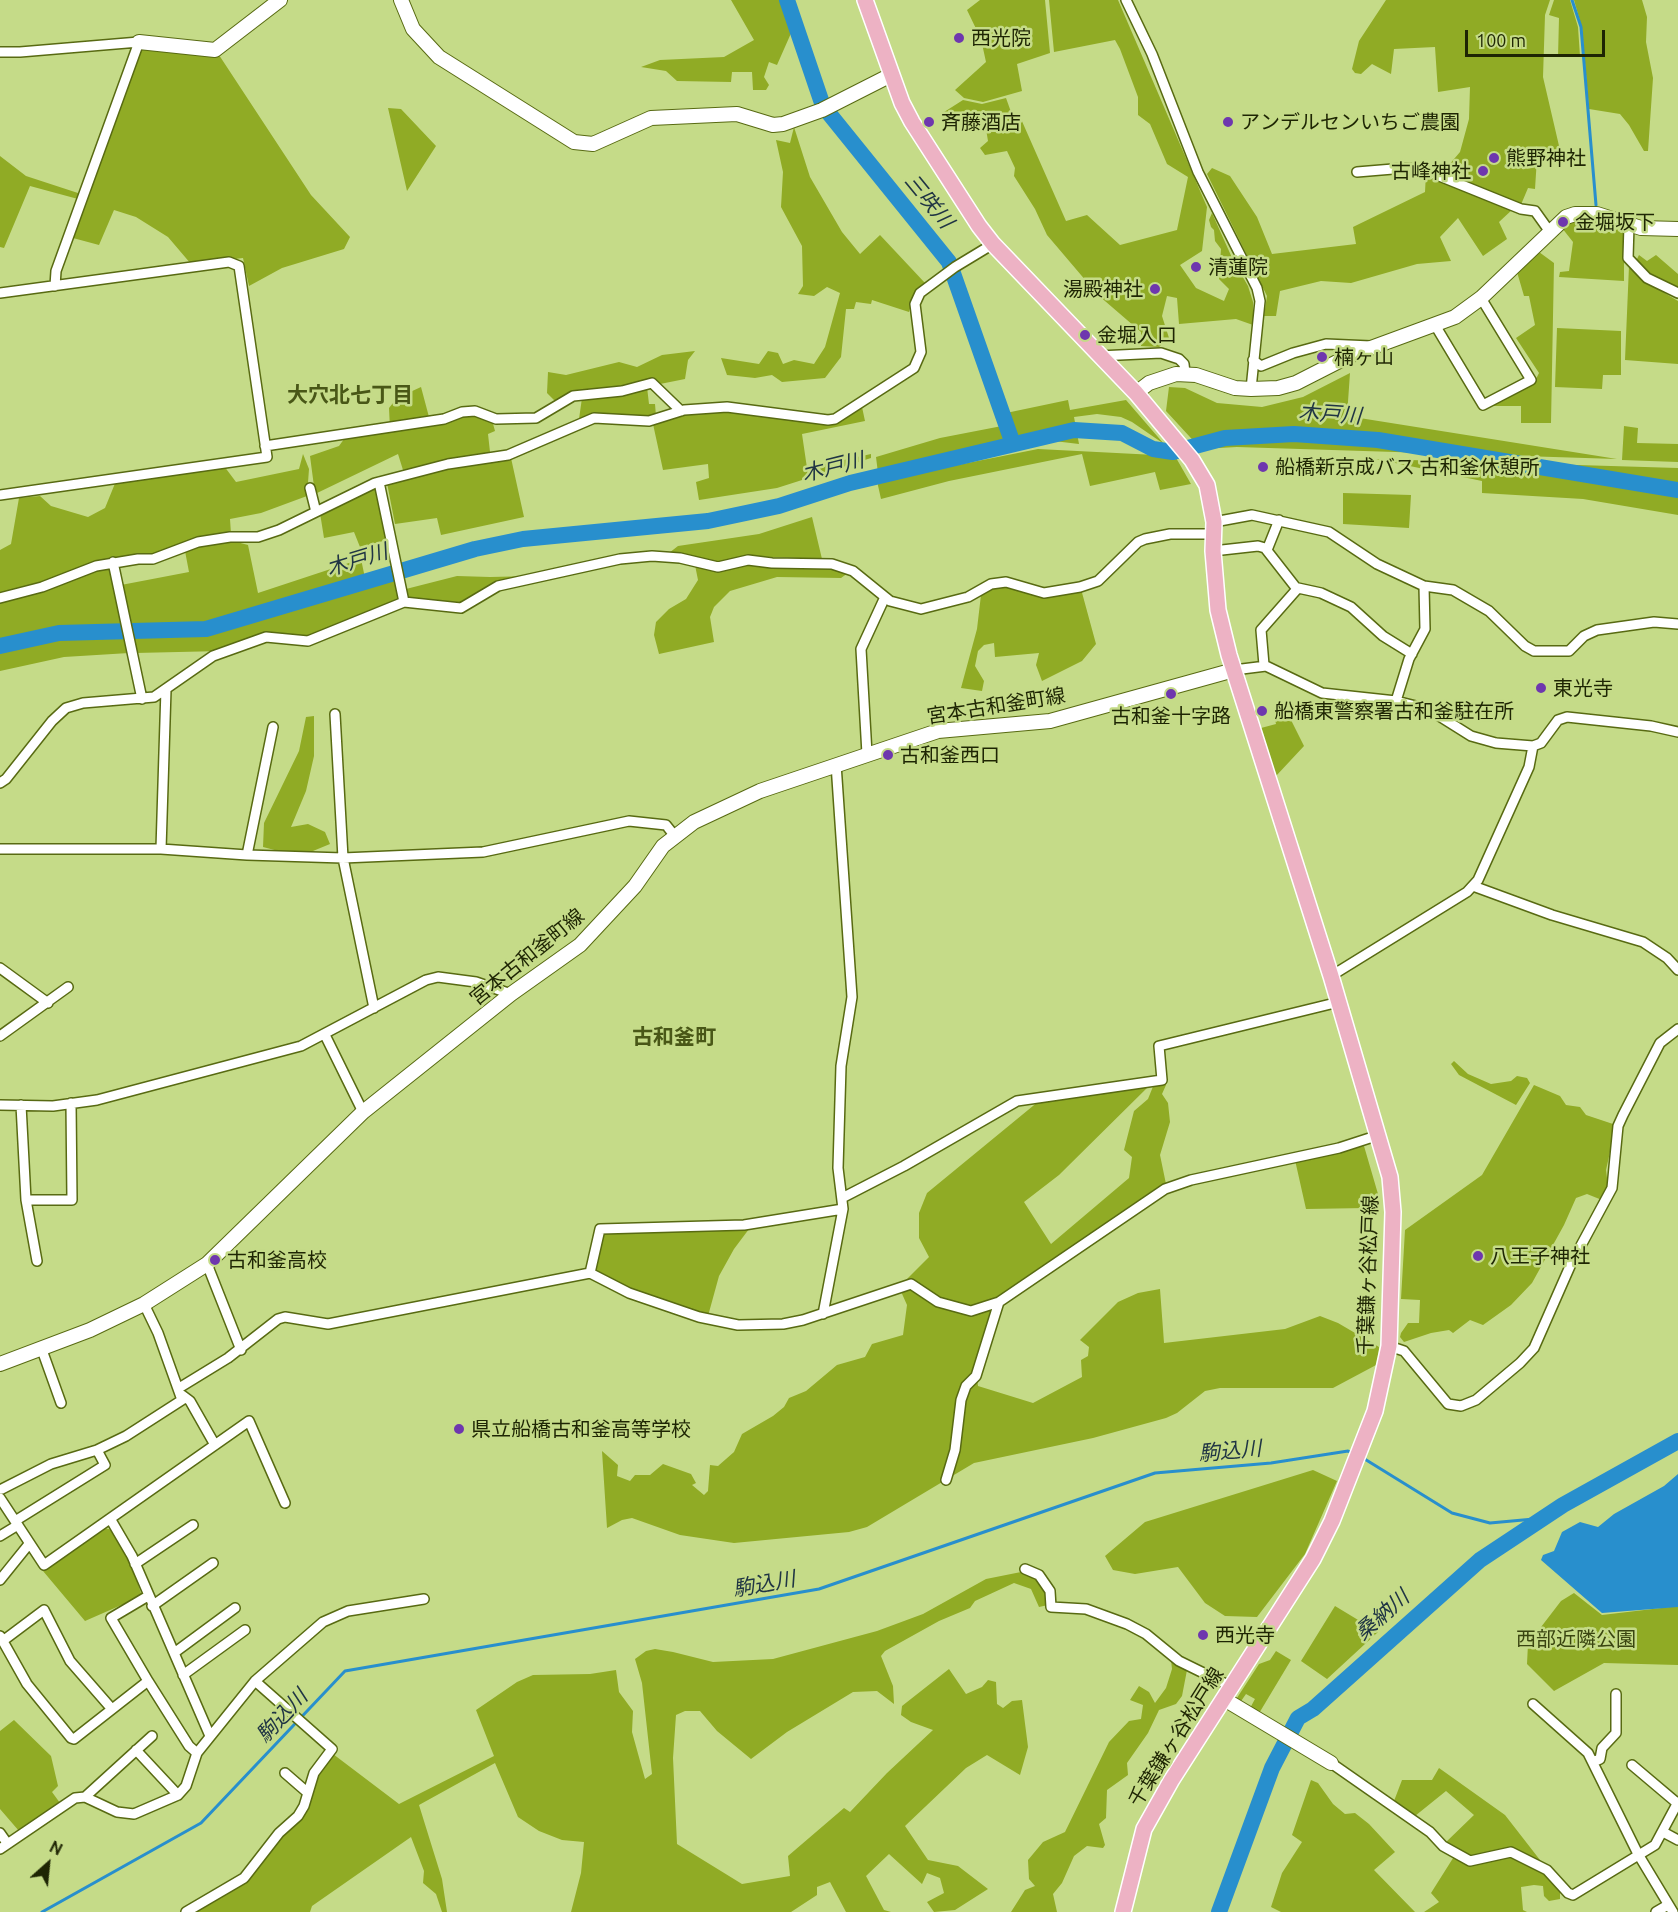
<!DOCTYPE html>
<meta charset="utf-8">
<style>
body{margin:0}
#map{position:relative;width:1678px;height:1912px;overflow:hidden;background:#c5db88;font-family:Ubuntu,sans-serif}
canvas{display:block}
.north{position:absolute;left:18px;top:1834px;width:60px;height:60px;-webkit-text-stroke:4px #c5db88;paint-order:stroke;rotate:27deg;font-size:16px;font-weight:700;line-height:24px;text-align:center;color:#1e2503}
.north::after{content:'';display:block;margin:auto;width:21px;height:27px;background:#1e2503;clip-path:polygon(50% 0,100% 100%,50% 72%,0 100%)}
.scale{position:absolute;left:1465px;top:30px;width:140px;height:27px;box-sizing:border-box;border:3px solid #1e2503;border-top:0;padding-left:8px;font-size:18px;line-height:21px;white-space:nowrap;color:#1e2503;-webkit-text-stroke:4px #c5db88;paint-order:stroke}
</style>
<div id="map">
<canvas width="1678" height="1912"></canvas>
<div class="north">N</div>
<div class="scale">100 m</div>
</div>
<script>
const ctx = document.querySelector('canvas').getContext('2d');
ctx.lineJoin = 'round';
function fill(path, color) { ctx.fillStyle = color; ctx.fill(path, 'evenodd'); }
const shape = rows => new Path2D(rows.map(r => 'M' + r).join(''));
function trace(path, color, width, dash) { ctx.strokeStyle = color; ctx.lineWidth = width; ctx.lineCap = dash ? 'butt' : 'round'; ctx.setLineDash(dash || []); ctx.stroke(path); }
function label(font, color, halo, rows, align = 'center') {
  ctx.font = font + ' Ubuntu,"Noto Sans JP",sans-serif'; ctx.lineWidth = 5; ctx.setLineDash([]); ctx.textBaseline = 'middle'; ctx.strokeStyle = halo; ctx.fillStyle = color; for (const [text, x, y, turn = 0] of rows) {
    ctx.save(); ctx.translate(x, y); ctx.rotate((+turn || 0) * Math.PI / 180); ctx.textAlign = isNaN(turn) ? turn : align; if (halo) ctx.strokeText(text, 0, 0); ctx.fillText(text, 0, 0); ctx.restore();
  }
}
fill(shape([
 [731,0,782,0,792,31,777,65,769,62,764,77,769,85,766,90,753,90,752,72,732,72,731,82,677,81,666,71,641,67,660,60,724,57,754,40],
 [980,0,1045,0,1050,53,1017,64,1022,91,983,102,964,98,955,90,986,62,981,39,967,10],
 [1049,0,1118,0,1207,207,1202,251,1180,265,1196,288,1224,301,1229,289,1219,279,1221,249,1215,241,1214,230,1211,227,1209,220,1212,213,1233,260,1248,286,1253,302,1253,325,1236,319,1179,324,1177,298,1167,296,1162,316,1169,338,1159,347,1141,346,1141,332,1098,295,1047,235,1035,209,1014,176,1015,168,1007,151,985,155,980,148,988,141,985,123,987,112,964,117,951,125,941,114,963,100,982,104,1006,98,1011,112,1021,119,1066,221,1087,215,1120,245,1177,230,1188,177,1167,164,1150,124,1138,115,1138,97,1120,49,1115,40,1054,52],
 [1386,0,1550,0,1545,15,1543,77,1563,163,1537,158,1535,189,1528,188,1520,207,1443,172,1460,152,1469,119,1470,87,1438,92,1435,47,1394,49,1391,74,1372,64,1361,74,1355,73,1352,69,1359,41],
 [1554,0,1570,0,1578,27,1580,56,1558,57,1559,18,1549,15],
 [1574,0,1642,0,1647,17,1646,42,1653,78,1648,151,1644,151,1629,125,1620,114,1589,109,1582,28],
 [140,49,219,55,311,195,350,237,344,249,282,268,249,286,243,258,191,264,168,237,136,217,114,210,99,245,73,238],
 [388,108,401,109,436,146,407,191],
 [794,127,810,177,842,232,860,254,880,235,925,283,913,297,909,312,872,300,871,304,856,302,854,309,846,309,841,357,825,378,782,382,772,375,755,378,727,375,721,358,759,364,768,351,778,353,783,364,794,360,814,364,825,347,840,293,827,287,814,296,798,294,803,286,802,246,781,207,783,172,776,140,790,143],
 [0,156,26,176,81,194,78,199,30,186,4,248,0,247],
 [1212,168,1230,176,1257,217,1272,254,1356,244,1353,227,1425,192,1426,173,1513,209,1499,222,1507,239,1483,256,1458,218,1440,237,1451,261,1417,264,1351,283,1321,281,1280,291,1276,316,1264,316,1267,296,1207,174],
 [1581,217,1621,226,1624,232,1624,281,1559,277,1560,272,1569,271,1573,242,1562,228,1574,218],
 [1539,252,1554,263,1551,423,1521,423,1521,406,1485,406,1535,381,1539,373,1516,338,1535,325,1529,296,1524,296,1517,272],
 [1639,255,1647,261,1656,255,1678,274,1678,290,1638,266,1637,259],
 [1629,266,1646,282,1678,301,1678,364,1625,360],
 [1557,328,1621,331,1621,375,1603,375,1602,389,1555,387],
 [695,351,688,360,685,379,660,384,652,378,632,388,585,393,574,391,558,404,547,393,548,372,566,375,619,362,637,367,662,355],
 [1350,373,1347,416,1617,459,1237,447,1201,449,1166,411,1169,387,1185,388,1217,403,1262,407,1303,397],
 [421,387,429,417,475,413,492,420,495,431,488,434,490,452,403,470,398,454,315,494,310,456,339,446,347,435,390,429,389,408,397,398],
 [647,387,649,404,655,404,656,416,637,418,595,416,579,419,582,398],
 [1068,400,1070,410,1126,400,1164,444,1132,422,1121,417,1097,414,1074,417,1079,444,1037,439,1016,446,1006,413],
 [862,407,865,421,802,434,807,468,871,454,871,458,777,488,699,500,696,482,709,478,708,464,663,470,653,424,701,411,730,412,833,424],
 [1002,426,1009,446,878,473,876,457,940,438],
 [1624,426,1638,428,1637,443,1678,444,1678,462,1622,460],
 [1038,449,1175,456,1191,484,1160,490,1155,472,1090,486,1082,454,949,481,881,499,877,481],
 [303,454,309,469,307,496,261,513,230,519,231,534,153,556,140,554,98,561,39,585,0,594,0,550,11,544,19,498,40,496,51,506,88,517,105,508,116,481,224,466,236,482,299,469],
 [511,458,524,517,441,535,437,518,395,524,387,483,449,466],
 [1376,459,1678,468,1678,515,1583,499,1482,493,1482,481],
 [375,486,387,540,360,547,354,532,324,538,320,513],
 [1343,493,1411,495,1409,528,1343,524],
 [812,517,822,559,748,556,717,562,669,553,678,546,759,534],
 [233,541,248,545,258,593,361,559,365,578,205,626,130,631,121,585,189,572,185,551,199,546],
 [748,563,832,567,848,573,841,578,777,577,730,591,714,607,710,617,714,642,659,654,654,635,656,622,669,609,686,599,698,580,695,565,717,570],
 [111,567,124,628,58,628,0,641,0,602,44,590,98,569],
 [395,575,398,601,306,637,273,635,222,651,135,653,132,636,207,632],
 [457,576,490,577,534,576,460,604,408,597,406,589],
 [1007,584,1021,588,1081,589,1096,644,1082,661,1042,681,1036,665,1039,653,995,657,994,643,984,645,978,651,975,666,984,681,982,691,961,688,977,629,981,595,991,586],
 [62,637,125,637,129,653,64,657,0,671,0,650],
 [1291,710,1292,722,1304,746,1276,776,1261,728,1276,724,1274,715],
 [314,716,314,756,306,791,291,827,308,824,325,832,330,844,313,851,286,853,263,847,264,823,299,751,306,717],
 [1454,1061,1468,1074,1491,1084,1511,1081,1517,1076,1527,1078,1530,1083,1516,1105,1459,1075,1451,1064],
 [1164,1078,1166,1085,1162,1094,1168,1103,1170,1122,1160,1155,1166,1184,998,1298,977,1378,978,1386,1033,1403,1082,1377,1081,1360,1088,1356,1089,1347,1080,1340,1118,1302,1138,1293,1160,1289,1164,1343,1285,1329,1320,1316,1338,1323,1379,1347,1378,1364,1333,1388,1220,1388,1205,1391,1177,1413,1166,1418,1093,1438,974,1463,867,1527,849,1532,734,1543,680,1535,632,1518,622,1520,607,1528,602,1451,618,1465,617,1476,630,1481,635,1475,650,1475,663,1464,691,1474,696,1483,692,1485,704,1495,708,1491,710,1465,718,1466,734,1452,742,1434,773,1416,784,1407,789,1398,806,1391,837,1365,865,1357,872,1344,903,1335,907,1305,899,1287,929,1257,919,1238,919,1213,927,1193,1039,1101,1149,1086,1059,1175,1024,1202,1051,1244,1129,1178,1132,1157,1124,1150,1134,1111,1148,1099,1154,1084],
 [1534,1085,1560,1096,1566,1105,1580,1107,1586,1115,1616,1125,1606,1170,1608,1186,1602,1200,1587,1194,1576,1198,1564,1225,1532,1283,1511,1305,1483,1325,1470,1320,1453,1333,1449,1330,1431,1333,1404,1342,1400,1337,1401,1333,1408,1323,1419,1323,1420,1300,1401,1299,1405,1230,1482,1175],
 [1364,1146,1378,1194,1375,1199,1366,1208,1306,1209,1295,1160],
 [749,1229,734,1249,719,1276,708,1316,630,1290,595,1274,604,1232],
 [1313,1470,1337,1481,1305,1554,1257,1617,1225,1616,1205,1603,1178,1567,1135,1574,1113,1570,1105,1556,1145,1522],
 [105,1528,112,1530,129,1558,142,1596,85,1621,43,1571],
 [1026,1571,1038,1577,1048,1593,1048,1605,1039,1607,1031,1589,1014,1583,975,1601,970,1608,939,1621,885,1651,881,1656,893,1686,894,1704,877,1691,853,1692,787,1732,751,1759,717,1731,700,1711,685,1711,676,1715,673,1758,677,1844,742,1884,790,1876,788,1856,844,1808,850,1812,887,1773,933,1730,911,1722,901,1715,902,1706,949,1669,966,1694,982,1687,988,1680,996,1682,997,1704,1003,1708,1012,1701,1022,1700,1028,1747,1020,1775,987,1755,966,1768,905,1826,928,1860,958,1866,988,1889,955,1910,934,1912,927,1902,944,1893,940,1878,927,1873,922,1884,889,1854,866,1876,884,1910,891,1912,846,1912,830,1882,817,1887,817,1895,791,1912,571,1912,581,1873,584,1842,562,1840,539,1831,518,1817,495,1763,419,1805,442,1879,447,1912,442,1912,436,1894,423,1883,424,1871,411,1837,312,1906,310,1912,190,1912,245,1880,281,1835,293,1824,316,1774,333,1754,399,1804,494,1756,476,1710,517,1682,533,1675,590,1674,616,1670,619,1692,633,1711,632,1732,645,1779,652,1774,642,1683,635,1659,646,1651,655,1649,673,1652,713,1662,773,1659,877,1631,923,1614,986,1579],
 [1574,1593,1602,1615,1678,1606,1678,1665,1604,1663,1554,1691,1527,1664,1528,1644,1561,1601],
 [1335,1606,1378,1632,1327,1679,1301,1661],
 [1276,1651,1291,1660,1258,1715,1249,1710,1255,1699,1246,1694,1239,1704,1235,1701,1259,1664,1270,1660],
 [1171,1660,1187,1670,1182,1696,1176,1704,1159,1710,1148,1733,1127,1763,1128,1775,1107,1790,1106,1818,1099,1824,1105,1845,1103,1848,1087,1846,1074,1856,1062,1883,1053,1894,1057,1912,1011,1912,1025,1890,1035,1886,1029,1879,1028,1860,1043,1842,1065,1832,1109,1742,1129,1721,1141,1719,1143,1705,1130,1700,1139,1686,1149,1692,1155,1703,1166,1688,1172,1669],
 [14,1720,51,1756,58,1786,52,1792,60,1803,19,1831,0,1809,0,1731],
 [1439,1768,1505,1815,1547,1869,1523,1856,1471,1858,1444,1844,1474,1815,1446,1791,1415,1816,1394,1801,1402,1780,1432,1780],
 [1311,1780,1318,1783,1333,1804,1345,1814,1355,1813,1369,1824,1395,1852,1374,1870,1415,1912,1281,1912,1271,1907,1282,1873,1302,1842,1292,1835],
 [1455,1855,1472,1864,1512,1855,1545,1873,1560,1889,1560,1899,1549,1901,1544,1896,1543,1886,1534,1885,1521,1887,1523,1910,1527,1912,1424,1912,1439,1902,1431,1893]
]), '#90ab25');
fill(shape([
 [1678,1474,1678,1607,1602,1613,1541,1560,1543,1555,1554,1551,1562,1532,1580,1522,1598,1527,1614,1514,1664,1486]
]), '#288fcd');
trace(shape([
 [1572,0,1581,27,1596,205],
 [1363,1458,1452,1513,1490,1523,1545,1518],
 [42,1912,201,1823,345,1671,819,1589,1155,1473,1271,1463,1348,1451,1354,1454]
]), '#288fcd', 3);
trace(shape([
 [787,0,823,106,949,262,1013,444],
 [0,646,59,633,206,629,475,549,523,539,708,521,779,506,850,483,1074,430,1122,433,1153,449,1173,452,1225,438,1294,434,1378,440,1678,490],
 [1219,1912,1272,1768,1298,1718,1313,1709,1480,1560,1563,1505,1678,1441]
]), '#288fcd', 16);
const street = shape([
 [1126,0,1152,54,1198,172,1257,288,1260,301,1251,389],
 [0,52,20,52,139,42,56,271,55,286],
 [1357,172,1405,168,1427,171,1521,209,1535,211,1550,232],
 [1629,225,1628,258,1647,278,1678,293],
 [0,293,229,262,239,266,267,457,0,495],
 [1435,325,1483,405,1531,380,1481,298],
 [1099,356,1161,353,1179,359,1184,364,1185,373],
 [1253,360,1261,366,1293,353,1326,344,1371,346],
 [265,446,444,419,462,412,475,411,496,419,536,418,573,396,622,391,652,383,681,411],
 [379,482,404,602],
 [310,488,316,512],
 [1214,522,1252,515,1329,532,1377,564,1424,586,1453,590,1489,611,1525,646,1534,651,1569,651,1584,636,1597,630,1654,622,1678,624],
 [1267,550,1279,520],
 [1213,551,1258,546,1265,548,1297,589],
 [113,562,142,699],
 [0,598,42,587,96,566,138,559,153,559,198,542,230,537,258,537,279,530,375,483,448,464,508,455,594,418,649,421,684,410,727,407,828,420,835,419,914,368,921,352,915,304,920,293,955,267,993,244],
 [1264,665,1261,630,1298,588,1321,593,1351,607,1383,636,1412,654],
 [1234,670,1266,666,1322,693,1396,701,1428,709,1471,736,1496,743,1533,746,1541,743,1558,720,1567,717,1651,726,1678,732],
 [1396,701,1409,659,1425,629,1424,586],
 [335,714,343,858,374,1008],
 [867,754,861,649,885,597],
 [0,783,6,779,52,721,66,708,83,703,154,697,213,656,266,637,308,641,404,602,461,608,498,586,620,559,652,556,680,558,718,567,748,560,772,563,832,564,853,571,890,601,921,609,968,597,991,584,1006,582,1044,593,1080,587,1098,581,1138,542,1145,539,1170,534,1215,534],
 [0,849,161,849,247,855,343,858,483,852,629,821,666,825,674,835],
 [161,849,166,689],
 [247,855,273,727],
 [1473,886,1552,915,1643,942,1667,958,1678,970],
 [0,968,48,1003],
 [1331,976,1467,892,1478,880,1529,767,1533,746],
 [325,1035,363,1112],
 [0,1036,68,987],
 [0,1105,53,1106,97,1100,301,1046,426,980,438,977,476,982,511,994],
 [21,1105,26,1200,37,1261],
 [842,1198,904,1166,1017,1101,1162,1080,1159,1046,1339,1002],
 [26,1200,72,1200,71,1103],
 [207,1264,241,1350],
 [590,1273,600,1229,744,1225,843,1209],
 [823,1314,843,1209,838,1168,841,1066,852,997,836,764],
 [1389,1346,1404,1351,1448,1404,1461,1406,1476,1400,1520,1363,1534,1348,1571,1264,1612,1188,1618,1126,1623,1115,1660,1043,1678,1029],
 [42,1350,61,1403],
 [179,1388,228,1358,278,1319,285,1317,328,1324,590,1273,629,1293,699,1317,738,1325,783,1324,803,1320,911,1284,938,1302,971,1311,999,1302,1165,1189,1191,1180,1339,1148,1379,1135],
 [182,1395,190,1401,215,1445],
 [946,1480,955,1450,961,1400,966,1386,976,1376,999,1302],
 [2,1489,51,1464,97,1450,126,1436,182,1400,158,1333,144,1304],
 [0,1498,44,1565,249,1421,285,1503],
 [111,1520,132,1556,210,1736],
 [15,1521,105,1465,97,1450],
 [0,1536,18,1525],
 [135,1564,193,1525],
 [1025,1569,1039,1575,1050,1591,1051,1607,1086,1609,1127,1624,1146,1634,1179,1661,1232,1687],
 [0,1580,29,1544],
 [148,1596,111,1618,148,1681],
 [152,1606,213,1563],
 [0,1636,27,1684,71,1738,74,1739,148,1681,189,1746,197,1753],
 [4,1640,44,1610,70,1661,111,1708],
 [174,1653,235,1608],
 [183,1675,245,1630],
 [1533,1704,1588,1753,1638,1854,1673,1912],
 [136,1750,178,1795],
 [1593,1762,1600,1759,1602,1748,1616,1733,1616,1694],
 [1331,1763,1430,1832,1443,1846,1470,1861,1511,1852,1547,1870,1568,1893,1573,1895,1655,1845,1678,1802],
 [1632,1765,1677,1803],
 [285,1773,308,1793],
 [85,1797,152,1736],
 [1663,1832,1678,1840],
 [0,1833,7,1843],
 [0,1849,75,1798,85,1797,117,1812,134,1814,178,1795,186,1786,197,1753,255,1681,323,1622,348,1611,424,1599],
 [186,1912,244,1878,279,1833,298,1816,304,1806,314,1773,332,1749,255,1681],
 [1656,1912,1668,1905]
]);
const secondary = shape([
 [401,0,413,29,439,57,574,142,593,144,651,118,737,114,773,125,783,124,822,110,891,75],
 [139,42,215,50,280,0],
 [1136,393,1149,383,1176,374,1196,375,1235,388,1251,389,1278,388,1296,383,1349,356,1455,317,1481,298,1566,217,1575,214,1597,214,1641,228,1678,229],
 [0,1364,90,1330,144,1304,207,1264,363,1112,511,994,580,945,635,886,663,846,694,822,760,791,938,731,1050,721,1234,670],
 [1224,1699,1331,1763]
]);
const primary = shape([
 [865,0,902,103,912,122,979,226,993,244,1136,393,1192,460,1207,485,1214,522,1213,551,1218,610,1229,655,1331,976,1390,1177,1393,1212,1389,1346,1375,1411,1332,1521,1313,1559,1171,1781,1144,1829,1123,1912]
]);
trace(street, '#586a12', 12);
trace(secondary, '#586a12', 16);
trace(primary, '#fff', 18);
trace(street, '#fff', 9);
trace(secondary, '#fff', 14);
trace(primary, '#edb2c4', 15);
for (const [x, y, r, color] of [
 [959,38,6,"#6e37ae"],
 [929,122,6,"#6e37ae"],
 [1228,122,6,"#6e37ae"],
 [1494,158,6,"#6e37ae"],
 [1483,171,6,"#6e37ae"],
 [1563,222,6,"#6e37ae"],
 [1196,267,6,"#6e37ae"],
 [1155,289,6,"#6e37ae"],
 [1085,335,6,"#6e37ae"],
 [1322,357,6,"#6e37ae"],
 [1263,467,6,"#6e37ae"],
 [1541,688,6,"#6e37ae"],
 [1171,694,6,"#6e37ae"],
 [1262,711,6,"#6e37ae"],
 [888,755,6,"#6e37ae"],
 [1478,1256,6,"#6e37ae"],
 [215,1260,6,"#6e37ae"],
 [459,1429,6,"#6e37ae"],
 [1203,1635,6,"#6e37ae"]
]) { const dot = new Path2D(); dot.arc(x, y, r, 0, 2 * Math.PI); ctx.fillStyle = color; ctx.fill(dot); trace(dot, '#c5db88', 2); }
label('20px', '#1e2503', '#c5db88', [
 ["西光院",971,38],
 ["斉藤酒店",941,122],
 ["アンデルセンいちご農園",1240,122],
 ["熊野神社",1506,158],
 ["古峰神社",1471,171,"right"],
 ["金堀坂下",1575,222],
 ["清蓮院",1208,267],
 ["湯殿神社",1143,289,"right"],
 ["金堀入口",1097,335],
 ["楠ヶ山",1334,357],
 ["船橋新京成バス 古和釜休憩所",1275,467],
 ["東光寺",1553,688],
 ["船橋東警察署古和釜駐在所",1274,711],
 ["古和釜十字路",1171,716,"center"],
 ["古和釜西口",900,755],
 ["八王子神社",1490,1256],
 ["古和釜高校",227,1260],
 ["県立船橋古和釜高等学校",471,1429],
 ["西光寺",1215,1635]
], 'left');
label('20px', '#1e2503', '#c5db88', [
 ["宮本古和釜町線",996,706,-9],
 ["宮本古和釜町線",527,957,-39],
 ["千葉鎌ヶ谷松戸線",1368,1275,-88],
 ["千葉鎌ヶ谷松戸線",1176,1737,-58]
]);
label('20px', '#3a4510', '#c5db88', [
 ["西部近隣公園",1576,1639]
]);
label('italic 21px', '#203544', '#c5db88', [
 ["三咲川",929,201,51],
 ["木戸川",1330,414,4],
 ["木戸川",833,467,-14],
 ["木戸川",357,560,-17],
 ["駒込川",1230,1451,-5],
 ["駒込川",764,1584,-10],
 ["桑納川",1382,1615,-41],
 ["駒込川",282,1716,-47]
]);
label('bold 21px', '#495717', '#c5db88', [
 ["大穴北七丁目",350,395],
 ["古和釜町",674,1037]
]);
</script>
